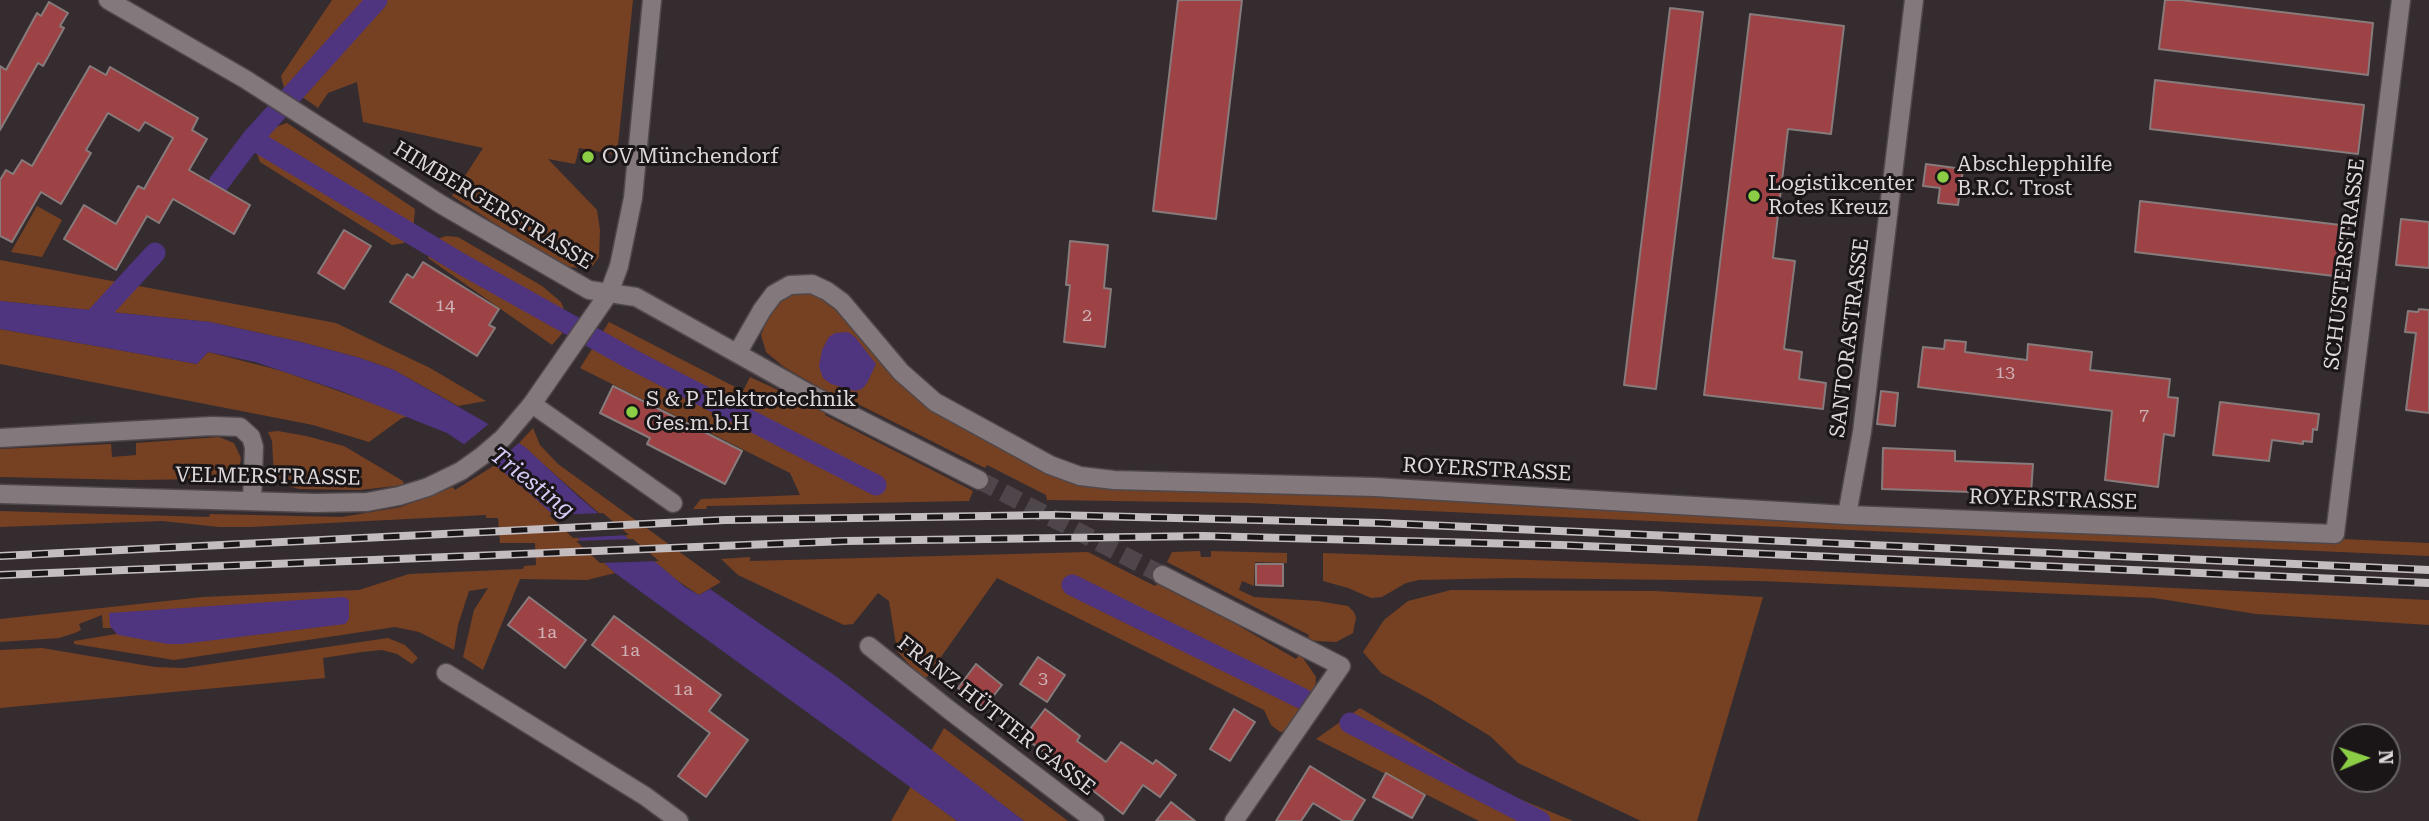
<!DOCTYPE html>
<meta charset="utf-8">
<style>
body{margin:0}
#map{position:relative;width:2429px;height:821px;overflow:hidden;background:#352c30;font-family:"Roboto Serif",serif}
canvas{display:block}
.north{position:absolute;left:2331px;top:723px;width:70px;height:70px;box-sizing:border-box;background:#1a1618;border:2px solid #686466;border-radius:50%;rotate:88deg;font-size:19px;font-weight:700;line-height:28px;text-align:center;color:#ded8db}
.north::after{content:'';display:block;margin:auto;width:24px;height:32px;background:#8bce46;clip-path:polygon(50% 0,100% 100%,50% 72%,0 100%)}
</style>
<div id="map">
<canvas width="2429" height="821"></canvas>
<div class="north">N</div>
</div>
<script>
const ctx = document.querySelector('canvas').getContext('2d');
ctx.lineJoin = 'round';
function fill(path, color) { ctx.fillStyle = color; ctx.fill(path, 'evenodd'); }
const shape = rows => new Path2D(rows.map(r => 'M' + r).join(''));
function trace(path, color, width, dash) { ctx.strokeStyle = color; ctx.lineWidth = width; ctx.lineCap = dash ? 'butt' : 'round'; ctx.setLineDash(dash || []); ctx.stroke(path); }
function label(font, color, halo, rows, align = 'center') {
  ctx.font = font + ' "Roboto Serif",serif'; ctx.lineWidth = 6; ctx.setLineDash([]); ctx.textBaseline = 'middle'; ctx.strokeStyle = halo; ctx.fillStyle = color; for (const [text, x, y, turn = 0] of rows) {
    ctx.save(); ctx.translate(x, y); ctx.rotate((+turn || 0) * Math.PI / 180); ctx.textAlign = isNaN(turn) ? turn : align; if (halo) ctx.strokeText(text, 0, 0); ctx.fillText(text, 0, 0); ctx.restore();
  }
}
fill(shape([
 [332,0,633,0,617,155,579,148,575,164,548,159,597,210,600,230,599,257,590,269,561,266,452,196,483,148,363,122,357,82,328,93,318,108,304,98,285,92,281,76],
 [287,123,415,209,413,230,404,243,392,245,260,162,255,149,265,131],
 [37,206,62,220,42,257,11,252],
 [446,236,458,237,542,286,561,302,566,314,566,329,552,345,428,258,429,251,435,240],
 [0,260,336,323,430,368,486,401,458,406,394,370,360,358,301,342,210,322,0,301],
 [799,292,810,292,827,299,915,396,926,405,1066,480,2429,543,2429,556,1250,503,1047,500,1046,495,987,465,985,468,836,393,834,396,784,367,766,352,761,335,768,317,782,300],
 [609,322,743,391,750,377,825,412,825,415,973,491,969,501,707,506,706,509,693,509,701,499,800,495,790,473,580,368],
 [0,329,197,364,208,352,282,371,409,416,402,418,369,442,313,425,0,364],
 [533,428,540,445,558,464,721,582,699,595,672,577,519,443],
 [278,431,306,436,344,446,403,481,404,485,360,490,299,489,282,484,274,477,272,441,268,432],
 [219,437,234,443,241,458,240,464,231,475,217,482,210,482,210,479,133,480,0,477,0,449,111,444,112,457,136,455,136,443],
 [495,465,533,496,615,573,587,580,520,579,483,670,463,657,474,610,488,588,469,591,458,625,454,650,419,632,395,627,174,660,74,644,74,641,116,634,115,628,103,628,102,615,79,624,81,630,75,633,59,638,0,642,0,619,203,597,359,590,409,574,523,569,524,566,536,565,535,543,500,543,498,518,486,518,486,515,251,527,219,527,162,521,0,527,0,511,209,517,210,514,342,517,401,507,453,487,455,490],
 [1200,551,1201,557,1211,557,1211,551,1287,553,1287,563,1255,562,1254,586,1242,581,1239,590,1254,597,1318,601,1348,606,1354,612,1356,618,1353,633,1336,642,1316,641,1308,638,1309,635,1167,562,1172,552],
 [1088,552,1155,586,1157,584,1234,623,1296,659,1299,655,1303,658,1316,677,1315,690,1286,731,1280,732,1271,725,1264,710,997,578,924,681,897,651,889,601,878,593,853,624,844,625,738,575,721,559,750,557,750,561],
 [1323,553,1706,566,2429,600,2429,625,2256,614,2154,598,1761,581,1512,578,1419,580,1406,583,1382,597,1371,598,1348,588,1323,581],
 [1451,590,1655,591,1763,597,1697,821,1641,821,1518,763,1490,736,1429,699,1381,673,1363,652,1384,620,1408,601],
 [388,638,405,645,418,658,412,664,397,654,382,650,362,652,323,658,325,678,0,708,0,650,42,648,155,667,184,668],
 [1360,708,1500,791,1573,821,1479,821,1316,739],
 [944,728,1068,821,1024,821,931,751],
 [911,786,957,821,891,821]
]), '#764022');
fill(shape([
 [0,301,210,322,301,342,360,358,394,370,485,422,525,447,579,497,685,587,699,595,710,589,837,677,1024,821,957,821,615,573,533,496,495,465,447,433,341,391,255,362,208,352,197,364,0,329],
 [848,332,855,337,876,364,867,383,862,389,855,391,831,384,823,378,819,366,822,350,829,337,835,333],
 [344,597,349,600,349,619,345,624,182,644,168,644,118,635,110,626,109,613]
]), '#4f347f');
fill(shape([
 [491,422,521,441,492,467,462,446],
 [603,513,629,535,573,538,549,515],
 [633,539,659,561,600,563,576,541]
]), '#352c30');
trace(shape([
 [252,139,465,266,633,360,876,485],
 [219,183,252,139,377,0],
 [87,327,155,253],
 [1072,585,1303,699],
 [1350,723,1540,821]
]), '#4f347f', 21);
const building = shape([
 [1178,0,1242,0,1216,219,1153,211,1178,0],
 [2165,0,2181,0,2373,23,2368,75,2159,49,2165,0],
 [49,2,68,13,60,26,64,28,43,66,38,63,0,130,0,66,6,70,37,13,41,16,49,2],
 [1670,8,1703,12,1656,389,1624,385,1670,8],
 [1750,14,1844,26,1831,134,1788,129,1773,258,1795,261,1784,349,1802,352,1799,379,1826,383,1823,409,1704,395,1750,14],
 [90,66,106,75,110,67,198,118,192,130,207,139,189,170,250,205,234,234,173,199,159,223,147,216,116,270,64,239,84,205,116,224,138,186,144,189,173,138,145,122,139,131,108,113,86,150,91,153,61,204,41,192,12,242,0,236,0,180,6,170,13,174,22,160,32,166,90,66],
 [2155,80,2364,105,2358,154,2150,129,2155,80],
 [1926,164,1963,169,1958,205,1938,203,1940,188,1923,186,1926,164],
 [2140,201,2349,226,2342,277,2135,252,2140,201],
 [2401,219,2429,222,2429,268,2396,265,2401,219],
 [344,230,371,246,344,289,318,273,344,230],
 [1070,241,1108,245,1104,288,1111,289,1105,347,1064,342,1070,285,1066,285,1070,241],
 [423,262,499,309,489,325,495,328,477,356,390,302,407,274,413,278,423,262],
 [2419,309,2429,310,2429,413,2406,410,2416,333,2405,332,2408,311,2418,312,2419,309],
 [1945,340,1966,342,1965,352,2027,360,2028,344,2092,352,2090,370,2170,379,2168,397,2178,398,2174,436,2164,434,2158,487,2105,480,2112,411,1918,387,1923,347,1944,349,1945,340],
 [613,386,742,451,725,484,647,444,650,438,600,413,613,386],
 [1881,391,1898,393,1895,426,1877,424,1881,391],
 [2220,402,2319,414,2317,430,2313,429,2312,442,2303,441,2303,444,2272,440,2269,461,2213,455,2220,402],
 [1883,448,1955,451,1955,461,2033,464,2031,494,1882,489,1883,448],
 [1256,564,1283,564,1283,586,1256,585,1256,564],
 [529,597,586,640,565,668,508,625,529,597],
 [614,616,721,695,709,711,748,740,706,797,678,776,710,733,592,645,614,616],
 [1038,657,1065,675,1047,702,1020,684,1038,657],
 [976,664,1002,685,984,708,958,688,976,664],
 [1045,709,1080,736,1077,741,1106,762,1121,742,1153,764,1156,760,1176,775,1160,797,1143,785,1123,814,1024,737,1045,709],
 [1234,709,1255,722,1230,761,1210,749,1234,709],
 [1310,766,1365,800,1352,821,1343,821,1313,803,1301,821,1276,821,1310,766],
 [1386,773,1425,795,1412,818,1373,797,1386,773],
 [1171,802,1195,821,1156,821,1171,802]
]);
fill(building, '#9d4346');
trace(building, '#877b7b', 2);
trace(shape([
 [979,480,1162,575]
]), '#4e464a', 18, [18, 9]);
const minor = shape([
 [108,0,245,79,442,205,589,290,636,297,808,393,979,480],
 [738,352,762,310,774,294,790,285,812,284,827,291,842,302,901,372,935,402,1050,465,1080,476,1114,480,1375,487,1847,515,2335,534,2401,0],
 [532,404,673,503],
 [0,438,212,426,240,427,251,437,254,447,252,500],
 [1847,515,1862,432,1914,0],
 [1162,575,1341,666,1234,821],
 [869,646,948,709,1095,821],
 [446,673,645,796,679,821]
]);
const tertiary = shape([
 [0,494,315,503,367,502,399,496,428,487,461,471,482,456,503,438,532,404,609,293,619,266,633,198,652,0]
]);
trace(minor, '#4f484b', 21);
trace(tertiary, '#4f484b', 21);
trace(minor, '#83787c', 18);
trace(tertiary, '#83787c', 18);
const rail = shape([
 [0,556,725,520,1053,515,1381,523,2429,570],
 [0,575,845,541,1203,536,1561,545,2429,583]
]);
trace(rail, '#c3bdc0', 8);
trace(rail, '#1a1618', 5, [16]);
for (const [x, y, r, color] of [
 [588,157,7,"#8bce46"],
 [1943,177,7,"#8bce46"],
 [1754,196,7,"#8bce46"],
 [632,412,7,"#8bce46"]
]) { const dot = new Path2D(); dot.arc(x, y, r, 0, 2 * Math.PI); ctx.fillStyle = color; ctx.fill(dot); trace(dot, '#1a1618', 2.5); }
label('18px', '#ceb3b6', null, [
 ["14",445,306],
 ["2",1087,316],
 ["13",2005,373],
 ["7",2144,416],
 ["1a",547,633],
 ["1a",630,651],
 ["3",1043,679],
 ["1a",683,690]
]);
label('21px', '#ded8db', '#1a1618', [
 ["OV Münchendorf",602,157],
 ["Abschlepphilfe",1957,165],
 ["B.R.C. Trost",1957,189],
 ["Logistikcenter",1768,184],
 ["Rotes Kreuz",1768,208],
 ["S & P Elektrotechnik",646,400],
 ["Ges.m.b.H",646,424]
], 'left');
label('21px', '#ded8db', '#1a1618', [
 ["HIMBERGERSTRASSE",493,206,31],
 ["SCHUSTERSTRASSE",2345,264,-83],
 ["SANTORASTRASSE",1850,338,-83],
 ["ROYERSTRASSE",1487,470,3],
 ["VELMERSTRASSE",268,477,1],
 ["ROYERSTRASSE",2053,500,2],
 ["FRANZ HÜTTER GASSE",996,716,38]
]);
label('italic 23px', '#d5caf5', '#1a1618', [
 ["Triesting",532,483,38]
]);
</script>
